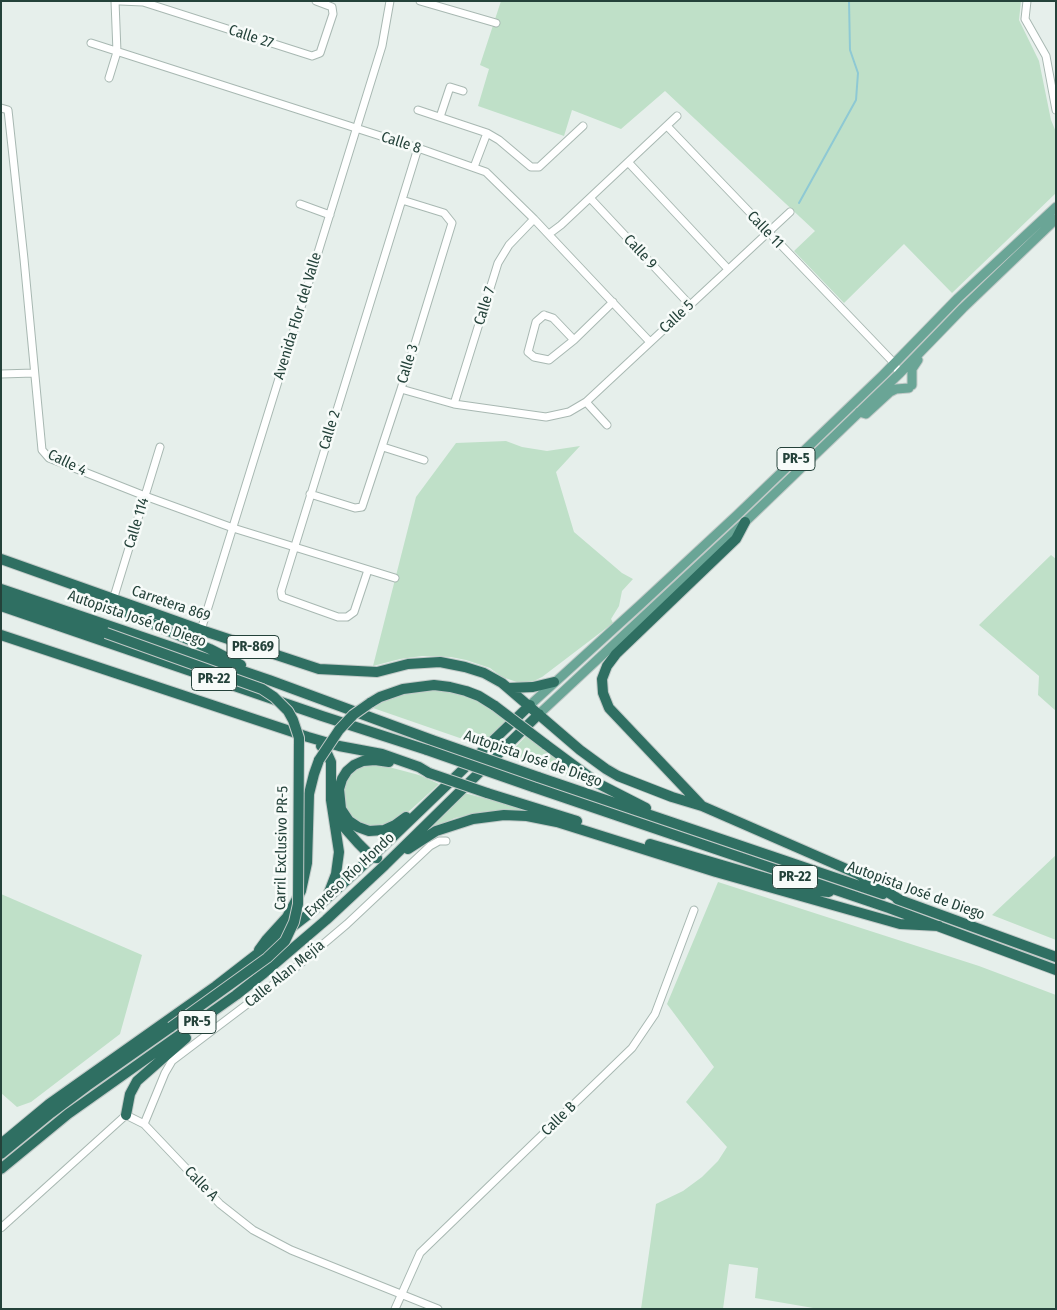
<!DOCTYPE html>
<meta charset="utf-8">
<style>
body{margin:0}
#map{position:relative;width:1057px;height:1310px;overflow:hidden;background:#e6efeb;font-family:"Fira Sans Condensed",sans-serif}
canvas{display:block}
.frame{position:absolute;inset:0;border:2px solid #24423a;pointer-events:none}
</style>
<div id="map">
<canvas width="1057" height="1310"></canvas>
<div class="frame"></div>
</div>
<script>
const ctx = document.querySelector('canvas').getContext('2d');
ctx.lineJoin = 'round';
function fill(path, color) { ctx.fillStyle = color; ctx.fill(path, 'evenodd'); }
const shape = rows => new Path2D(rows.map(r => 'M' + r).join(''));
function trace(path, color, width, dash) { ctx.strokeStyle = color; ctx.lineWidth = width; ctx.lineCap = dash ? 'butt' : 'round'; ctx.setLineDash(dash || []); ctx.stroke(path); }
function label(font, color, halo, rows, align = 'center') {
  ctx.font = font + ' "Fira Sans Condensed",sans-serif'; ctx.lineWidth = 5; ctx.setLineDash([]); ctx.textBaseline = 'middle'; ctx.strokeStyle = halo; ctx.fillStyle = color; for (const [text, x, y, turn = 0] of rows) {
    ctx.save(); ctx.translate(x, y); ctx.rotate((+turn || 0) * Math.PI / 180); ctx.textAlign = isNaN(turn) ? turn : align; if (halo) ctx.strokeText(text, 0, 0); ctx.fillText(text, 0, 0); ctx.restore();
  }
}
fill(shape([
 [501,1,1021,1,1019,20,1039,61,1051,120,1056,132,1056,193,952,293,904,244,844,303,794,251,815,231,665,91,621,129,572,110,564,136,478,106,489,69,480,65],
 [506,441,522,447,547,451,580,446,556,472,574,532,622,573,633,579,622,591,619,606,611,619,613,623,542,677,534,681,520,683,502,677,490,668,466,660,451,657,422,656,400,659,373,666,416,497,456,443],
 [1051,555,1056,559,1056,711,1038,695,1039,676,979,625],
 [419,690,443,690,465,694,489,707,507,721,480,745,373,708,391,697],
 [526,736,589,782,508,755],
 [364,766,385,766,419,775,439,784,406,814,395,821,380,825,365,825,352,818,345,808,343,796,344,785,350,776,356,770],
 [464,793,523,808,523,811,489,811,455,818,430,829,428,827],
 [1056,855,1056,940,992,915],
 [718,882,979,966,1056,995,1056,1309,819,1309,755,1298,758,1268,729,1264,723,1309,641,1309,656,1204,683,1191,702,1177,718,1161,727,1147,686,1102,714,1067,667,1004],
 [1,894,142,955,120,1034,31,1102,17,1107,1,1093]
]), '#bfe0c8');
trace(shape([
 [799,203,856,100,858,73,850,50,849,1]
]), '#8ec9d4', 2);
const minor = shape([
 [120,1,143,2,312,56,320,53,333,14,332,7,316,1],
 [420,1,496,23],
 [1027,1,1025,19,1046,56,1056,110],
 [91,43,418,148,486,172,534,219,650,342],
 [109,78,117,52,115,1],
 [1,108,8,110,24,259,42,450,49,458,145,496,233,528,395,578],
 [418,110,487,133,499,140,531,167,539,167,583,126],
 [440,117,450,87,463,91],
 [667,126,895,364,899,374],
 [628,162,728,269],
 [474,167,487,133],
 [590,198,690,305],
 [300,204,330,215],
 [549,234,561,225,677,116],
 [544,315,553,318,574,340,549,360,534,357,528,352,536,322,544,315],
 [574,340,613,302],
 [1,374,34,373],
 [401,389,454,404,546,417,569,412,586,402,790,212],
 [586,402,607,425],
 [454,404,498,263,509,245,534,219],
 [383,447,424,460],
 [310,494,355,508,362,507,401,389,452,223,444,213,402,200],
 [368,570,354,612,347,617,338,617,282,597,281,591,418,148],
 [113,600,160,447],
 [201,630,382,46,390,1],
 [144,1124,165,1073,172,1061,295,968,347,924,430,846,439,841,446,841],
 [1,1228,126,1115,144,1124,220,1204,253,1230,291,1250,438,1309],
 [395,1309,420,1253,632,1048,655,1014,694,910]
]);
const major = shape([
 [912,385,912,369,918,360],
 [859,412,866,414,890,392,896,389,909,388],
 [530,705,640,605,737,515,883,375,958,298,1056,207],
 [539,714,745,522,899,374,963,308,1056,219]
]);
const highway = shape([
 [1,559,201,630,319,669,377,672,408,664,440,662,465,667,484,673,502,683,580,750,606,769,618,776,672,797,702,806,858,874,902,901],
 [1,589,269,680,432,740],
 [1,598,106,633],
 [109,605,210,649,241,665],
 [1,606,322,716,427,750],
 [1,635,308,737,339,746,382,754,419,767,429,773],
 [508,688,533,687,554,682],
 [370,703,380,697,403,689,434,685,450,687,466,691,479,696,495,706],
 [545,744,599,784,646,808],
 [321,746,326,751,331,762,331,800,339,852,336,874,328,895],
 [389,762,375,760,363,761,354,765,347,771,342,779,339,789,341,809,349,821,358,827,369,831,384,830,395,825,406,817],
 [538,777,883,894],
 [533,787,889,908,1056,970],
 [487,793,577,821],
 [701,805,609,708,603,693,602,679,607,666,616,654,736,539,745,522],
 [335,817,358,843,372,857,377,858],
 [650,844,807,890,829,892],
 [408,849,436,831,473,819,504,815,527,816,557,822,716,872,900,924,939,926],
 [897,899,1056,957],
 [259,950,267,939,287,917,301,891,307,863,309,794,314,774,319,760],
 [126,1115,130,1094,137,1081,186,1038],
 [1,1144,49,1104,216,986,314,910,372,857,530,705],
 [1,1154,51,1113,87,1086,171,1027],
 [1,1169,68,1114,236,995,264,973,326,920,385,865,539,714]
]);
trace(minor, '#a8b8b2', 9);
trace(major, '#c2cac8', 11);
trace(highway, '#c2cac8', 12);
trace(minor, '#fff', 7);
trace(major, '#6aa596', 9);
trace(highway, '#2f6f62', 10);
const highwayBridge = shape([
 [106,633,262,689,274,697,288,711,293,720,299,738,298,904,294,922,285,941,267,958,171,1027],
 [495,706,545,744],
 [432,740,538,777],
 [427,750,533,787],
 [319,760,339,730,353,715,370,703],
 [429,773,487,793]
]);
trace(highwayBridge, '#c2cac8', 12, []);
trace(highwayBridge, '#2f6f62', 10);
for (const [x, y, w] of [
 [796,459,38],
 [253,647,52],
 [214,679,45],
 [795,877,45],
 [197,1022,38]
]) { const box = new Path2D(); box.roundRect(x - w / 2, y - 11.5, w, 23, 4); ctx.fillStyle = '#f7fbf9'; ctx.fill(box); trace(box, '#24423a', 1); }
label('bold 14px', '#24423a', null, [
 ["PR-5",796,459],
 ["PR-869",253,647],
 ["PR-22",214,679],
 ["PR-22",795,877],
 ["PR-5",197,1022]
]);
label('15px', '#24423a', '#f7fbf9', [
 ["Calle 27",251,37,18],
 ["Calle 8",401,143,18],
 ["Calle 11",765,230,46],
 ["Calle 9",640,252,47],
 ["Calle 7",485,306,-73],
 ["Avenida Flor del Valle",298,316,-73],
 ["Calle 5",677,317,-43],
 ["Calle 3",408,364,-73],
 ["Calle 2",330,430,-73],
 ["Calle 4",67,463,26],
 ["Calle 114",137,523,-73],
 ["Carretera 869",171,604,19],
 ["Autopista José de Diego",137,619,19],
 ["Autopista José de Diego",533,759,19],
 ["Carril Exclusivo PR-5",282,848,-89],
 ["Expreso Río Hondo",350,875,-43],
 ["Autopista José de Diego",916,891,20],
 ["Calle Alan Mejía",285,974,-39],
 ["Calle B",559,1119,-44],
 ["Calle A",201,1184,46]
]);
</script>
